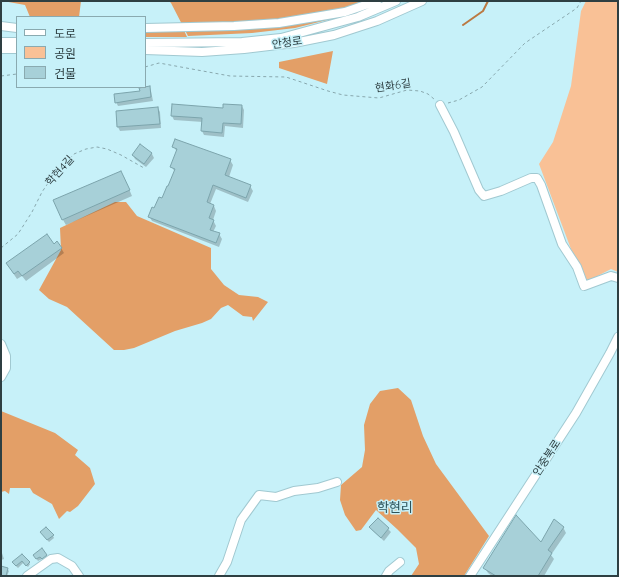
<!DOCTYPE html>
<meta charset="utf-8">
<style>
body{margin:0}
#map{position:relative;width:619px;height:577px;overflow:hidden;background:#c7f1f9;font-family:Quicksand,"Noto Sans KR",sans-serif}
canvas{display:block}
.frame{position:absolute;inset:0;border:2px solid #2e3f42;pointer-events:none}
.legend{position:absolute;left:16px;top:16px;width:130px;height:72px;box-sizing:border-box;background:#c7f1f9;border:1px solid #8aaab0;margin:0;padding:5px 7px;list-style:none;font-size:12px;color:#2e3f42}
.legend li{display:flex;align-items:center;gap:8px;height:20px}
.legend b{width:20px;border:1px solid #8aaab0}
</style>
<div id="map">
<canvas width="619" height="577"></canvas>
<div class="frame"></div>
<ul class="legend">
<li><b style="height:5px;background:#fff"></b>도로</li>
<li><b style="height:11px;background:#f9c196"></b>공원</li>
<li><b style="height:11px;background:#a7d0d8"></b>건물</li>
</ul>
</div>
<script>
const ctx = document.querySelector('canvas').getContext('2d');
ctx.lineJoin = 'round';
function fill(path, color) { ctx.fillStyle = color; ctx.fill(path, 'evenodd'); }
const shape = rows => new Path2D(rows.map(r => 'M' + r).join(''));
function trace(path, color, width, dash) { ctx.strokeStyle = color; ctx.lineWidth = width; ctx.lineCap = dash ? 'butt' : 'round'; ctx.setLineDash(dash || []); ctx.stroke(path); }
function label(font, color, halo, rows, align = 'center') {
  ctx.font = font + ' Quicksand,"Noto Sans KR",sans-serif'; ctx.lineWidth = 3; ctx.setLineDash([]); ctx.textBaseline = 'middle'; ctx.strokeStyle = halo; ctx.fillStyle = color; for (const [text, x, y, turn = 0] of rows) {
    ctx.save(); ctx.translate(x, y); ctx.rotate((+turn || 0) * Math.PI / 180); ctx.textAlign = isNaN(turn) ? turn : align; if (halo) ctx.strokeText(text, 0, 0); ctx.fillText(text, 0, 0); ctx.restore();
  }
}
fill(shape([
 [586,1,618,1,618,272,611,269,586,282,571,249,539,164,553,142,571,86,581,11]
]), '#f9c196');
fill(shape([
 [3,1,81,1,79,17,30,17,25,5],
 [169,1,378,1,368,7,335,18,295,28,252,33,188,36,171,3],
 [183,28,187,37,145,37,145,30],
 [333,51,327,84,279,68,279,62],
 [115,202,126,202,137,216,211,248,211,269,224,285,239,295,258,297,268,302,253,321,252,317,243,316,228,305,221,308,211,319,202,323,175,331,134,348,124,350,114,350,67,307,49,299,39,290,61,250,60,228],
 [398,388,411,400,423,436,436,464,489,536,464,576,411,576,419,564,416,548,397,529,376,510,361,530,356,531,345,515,340,500,341,485,362,467,365,450,364,425,370,404,380,391],
 [1,411,55,433,78,450,75,455,90,468,95,484,78,506,70,512,67,511,59,519,52,504,33,493,30,488,10,488,9,494,5,491,1,492]
]), '#e39f67');
fill(shape([
 [149,87,151,91,153,101,118,106,116,102],
 [242,106,244,110,243,128,225,126,224,137,204,135,202,131,203,122,174,120,172,116],
 [158,108,160,112,161,128,120,131,118,127,117,112],
 [140,145,152,154,154,158,146,167,135,159,133,155],
 [174,147,230,160,233,165,229,177,250,186,253,191,248,202,216,189,210,204,214,206,216,211,213,220,216,226,213,232,219,234,222,239,219,247,152,221,149,216,162,199,169,188,175,172,171,166,177,152],
 [124,177,132,196,66,225,63,220],
 [54,245,61,248,64,253,26,281,22,276,17,279,7,264],
 [370,527,388,529,391,532,384,541,372,530],
 [563,527,566,533,551,555,554,559,544,576,492,576,488,573,485,568,541,544],
 [42,534,53,536,54,538,49,542],
 [1,550,4,559,1,560],
 [22,555,30,564,28,567,23,563,18,568,15,565],
 [34,555,46,555,48,558,44,561,42,559,38,561],
 [1,567,7,569,9,571,7,576,1,576]
]), '#0003');
trace(shape([
 [463,25,483,11,488,1]
]), '#bb7942', 2);
const building = shape([
 [150,86,151,97,115,103,114,94,140,91,139,88,150,86],
 [172,104,223,108,223,104,242,105,241,124,223,123,222,133,201,131,202,118,171,116,172,104],
 [158,107,160,124,117,127,116,111,158,107],
 [175,139,231,159,225,175,251,185,246,198,213,185,207,202,214,205,209,218,214,220,210,230,220,233,216,243,148,217,152,207,154,208,159,197,162,198,167,186,168,186,175,169,170,167,177,149,172,147,175,139],
 [140,144,152,153,144,164,132,155,140,144],
 [121,171,130,190,62,220,53,200,121,171],
 [47,234,54,244,57,241,62,248,22,276,18,271,14,274,6,263,47,234],
 [516,515,541,542,554,519,564,527,548,550,552,553,538,576,496,576,483,568,516,515],
 [378,518,389,528,381,538,369,527,378,518],
 [46,527,54,535,47,540,40,532,46,527],
 [42,548,47,555,42,559,40,557,36,559,33,555,42,548],
 [22,554,30,562,26,566,22,561,16,566,12,562,22,554],
 [1,566,8,568,6,576,1,576,1,566]
]);
fill(building, '#a7d0d8');
trace(building, '#7ca4ac', 1);
const minor = shape([
 [1,26,17,28],
 [145,28,234,26,279,23,345,12,377,1],
 [1,42,17,42],
 [145,43,242,42,281,38,358,17,396,1],
 [1,49,17,49],
 [145,50,202,52,244,49,294,43,334,35,377,21,422,1],
 [440,105,454,132,479,190,484,196,501,191,531,178,537,178,541,185,562,244,577,267,584,286,611,276,618,278],
 [1,344,6,356,6,368,1,377],
 [27,576,51,559,58,558,72,566,79,576],
 [219,576,227,562,241,520,259,495,276,497,294,491,318,488,337,482],
 [386,576,389,571,400,562],
 [470,576,576,413,610,353,618,337]
]);
trace(minor, '#a1c9d1', 10);
trace(shape([
 [145,67,159,63,230,76,286,77,328,91,343,95,379,98,407,90,420,91,428,94,434,99],
 [1,76,17,74],
 [448,103,459,100,482,87,525,43,577,8,581,1],
 [1,248,18,234,32,212,42,192,53,176,74,154,86,149,97,147,107,149,121,155,144,168]
]), '#88a7ad', 1, [3, 3]);
trace(minor, '#fff', 8);
label('11px', '#2e3f42', '#c7f1f9', [
 ["안청로",287,43,-8],
 ["현화6길",393,86,-9],
 ["학현4길",60,171,-48],
 ["안중북로",547,458,-57]
]);
label('13px', '#2d535a', '#c7f1f9', [
 ["학현리",395,508]
]);
</script>
